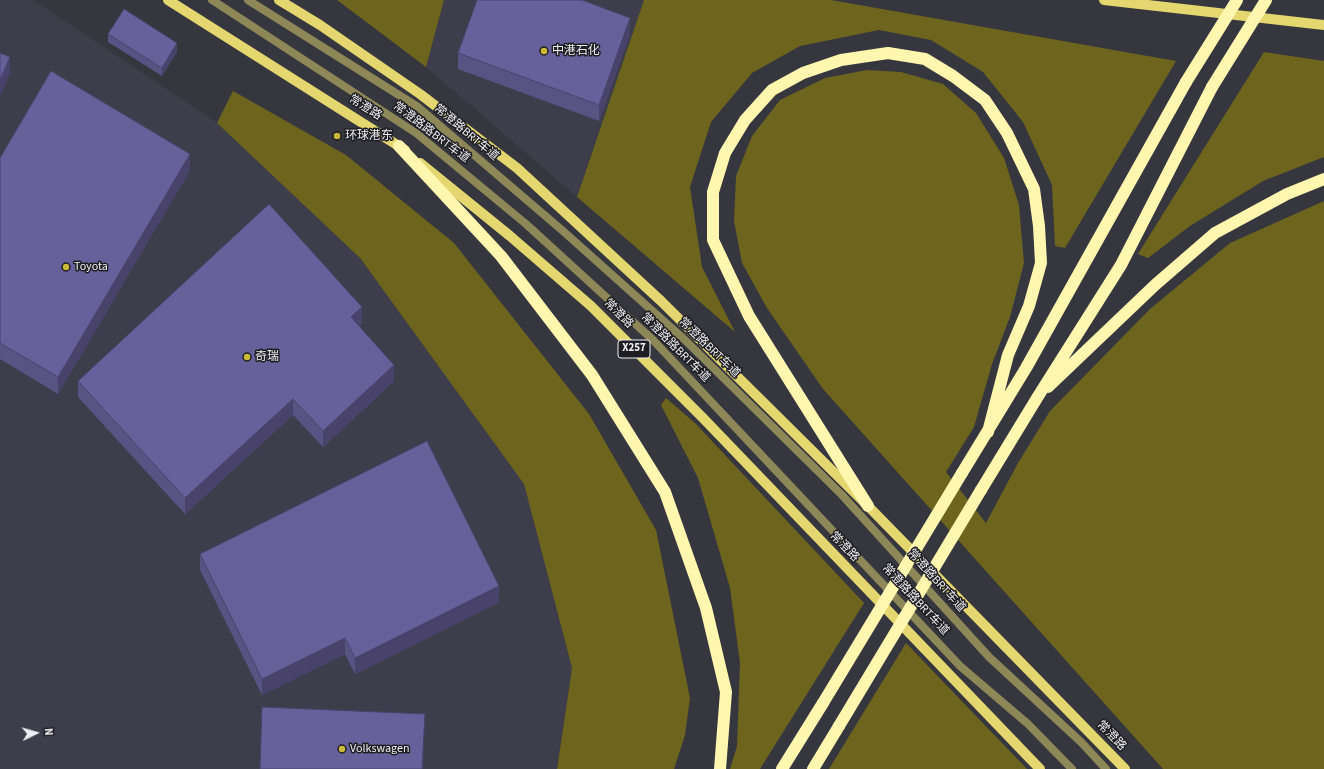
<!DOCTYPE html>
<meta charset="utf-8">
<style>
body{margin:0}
#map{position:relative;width:1324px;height:769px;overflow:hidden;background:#36363e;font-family:"Source Sans 3",sans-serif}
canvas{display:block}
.north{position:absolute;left:16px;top:713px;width:40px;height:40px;-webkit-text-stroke:3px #1e1e22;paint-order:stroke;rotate:85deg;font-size:11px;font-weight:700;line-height:16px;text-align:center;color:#eeeef3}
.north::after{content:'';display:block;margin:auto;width:14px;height:18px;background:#eeeef3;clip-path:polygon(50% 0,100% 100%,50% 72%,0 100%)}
</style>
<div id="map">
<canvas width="1324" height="769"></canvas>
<div class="north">N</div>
</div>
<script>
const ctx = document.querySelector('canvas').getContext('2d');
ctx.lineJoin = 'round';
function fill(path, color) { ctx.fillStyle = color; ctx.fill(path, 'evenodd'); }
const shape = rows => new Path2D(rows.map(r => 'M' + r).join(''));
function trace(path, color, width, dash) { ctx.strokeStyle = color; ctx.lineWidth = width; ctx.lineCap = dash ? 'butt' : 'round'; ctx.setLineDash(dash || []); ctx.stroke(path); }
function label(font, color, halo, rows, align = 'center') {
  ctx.font = font + ' "Source Sans 3","Noto Sans SC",sans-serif'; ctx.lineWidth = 3; ctx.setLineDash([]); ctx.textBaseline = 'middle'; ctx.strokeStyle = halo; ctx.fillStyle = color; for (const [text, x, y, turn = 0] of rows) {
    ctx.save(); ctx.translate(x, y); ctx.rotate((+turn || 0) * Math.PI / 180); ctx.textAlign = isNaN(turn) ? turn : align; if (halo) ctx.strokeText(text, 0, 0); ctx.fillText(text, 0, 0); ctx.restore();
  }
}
fill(shape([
 [0,0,33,0,217,123,360,258,524,484,572,668,557,769,0,769],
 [444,0,644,0,577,197,426,67]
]), '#3e3d4c');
fill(shape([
 [337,0,444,0,426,67],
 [644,0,831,0,1176,61,1065,248,1055,246,1052,185,1023,122,983,72,931,40,879,30,800,46,752,73,711,122,690,187,702,267,735,332,577,197],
 [1264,52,1324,61,1324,157,1263,181,1190,226,1148,258,1138,254],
 [867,70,901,72,943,84,976,113,1004,158,1019,205,1024,263,1010,317,992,364,974,427,946,472,986,523,1018,463,1050,411,1150,309,1230,243,1324,201,1324,769,1163,769,823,389,767,308,742,263,734,221,736,176,752,136,780,100,825,78],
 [233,91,346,155,454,243,589,414,656,530,690,698,685,735,674,769,557,769,572,668,524,484,360,258,217,123],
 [666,398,695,423,864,603,760,769,730,769,737,746,740,663,730,588,698,478,661,405],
 [906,643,1027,769,829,769]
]), '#6d641e');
trace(shape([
 [212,0,416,133,526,224,653,340,960,666,1028,724,1072,769],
 [248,0,418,107,563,231,685,340,842,495,989,657,1081,742,1106,769]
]), '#8e8757', 8);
trace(shape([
 [168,0,405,150],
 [279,0,320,25,420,94,517,168,661,301,868,506,1125,769],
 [1104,0,1324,25],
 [420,163,510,236,591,306,703,418,1040,769]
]), '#e5d76f', 10);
trace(shape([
 [399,146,501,256,592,375,665,492,706,608,726,692,720,769],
 [1048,387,1155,285,1215,233,1287,194,1324,179],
 [962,473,1026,368,1186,82],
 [981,490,1037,398,1121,265,1212,87],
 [868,506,749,316,713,240,713,192,725,153,745,120,772,90,803,73,841,60,888,53,925,59,953,76,985,100,1007,133,1034,189,1039,226,1041,263,1029,306,1008,355,988,432],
 [782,769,823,703],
 [813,769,839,726]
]), '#fff6b0', 12);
trace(shape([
 [1186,82,1237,0],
 [1212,87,1266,0],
 [823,703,962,473],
 [839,726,981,490]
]), '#fff6b0', 12);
fill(shape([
 [108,34,177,52,162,76,108,42],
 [630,34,599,121,458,69,458,53],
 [0,158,190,170,58,394,0,359],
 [362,323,359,326,394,381,323,447,293,415,185,514,78,397,78,381],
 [200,554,499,602,355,674,345,654,262,695,200,570]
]), '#595384');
fill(shape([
 [630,18,630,34,599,121,599,105],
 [177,43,177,52,162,76,162,68],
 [10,57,10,73,0,96,0,80],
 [190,154,190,170,58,394,58,377],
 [362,307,362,323,351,333,351,317],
 [394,365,394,381,323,447,323,431],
 [293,399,293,415,185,514,185,498],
 [499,586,499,602,355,674,355,658],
 [345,638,345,654,262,695,262,679],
 [425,714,423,769,422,769]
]), '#49436c');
const building = shape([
 [477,0,582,0,630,18,599,105,458,53,477,0],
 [124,9,177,43,162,68,108,34,124,9],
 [0,53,10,57,0,80,0,53],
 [51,71,190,154,58,377,0,343,0,158,51,71],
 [269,204,362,307,351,317,394,365,323,431,293,399,185,498,78,381,269,204],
 [427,441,499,586,355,658,345,638,262,679,200,554,427,441],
 [262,707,425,714,422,769,260,769,262,707]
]);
fill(building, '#68609a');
trace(building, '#49436c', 1);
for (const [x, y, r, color] of [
 [544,51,4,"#caba39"],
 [337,136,4,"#caba39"],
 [66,267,4,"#caba39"],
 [247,357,4,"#caba39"],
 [342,749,4,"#caba39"]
]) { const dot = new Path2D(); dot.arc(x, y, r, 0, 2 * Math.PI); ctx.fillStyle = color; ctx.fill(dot); trace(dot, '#1e1e22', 1.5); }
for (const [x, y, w] of [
 [634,349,32]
]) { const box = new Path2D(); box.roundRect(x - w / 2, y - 9, w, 18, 3); ctx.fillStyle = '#1e1e22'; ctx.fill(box); trace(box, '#eeeef3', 1); }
label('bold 11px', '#eeeef3', null, [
 ["X257",634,349]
]);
label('12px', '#eeeef3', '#1e1e22', [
 ["中港石化",552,51],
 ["环球港东",345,136],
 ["Toyota",74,267],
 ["奇瑞",255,357],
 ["Volkswagen",350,749]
], 'left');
label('12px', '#eeeef3', '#1e1e22', [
 ["常澄路",365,108,32],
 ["常澄路路BRT车道",431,133,37],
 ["常澄路BRT车道",466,133,40],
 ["常澄路",618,314,45],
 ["常澄路路BRT车道",675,348,45],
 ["常澄路BRT车道",709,348,44],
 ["常澄路",844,547,46],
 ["常澄路BRT车道",936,581,48],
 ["常澄路路BRT车道",915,600,47],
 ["常澄路",1111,736,46]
]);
</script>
